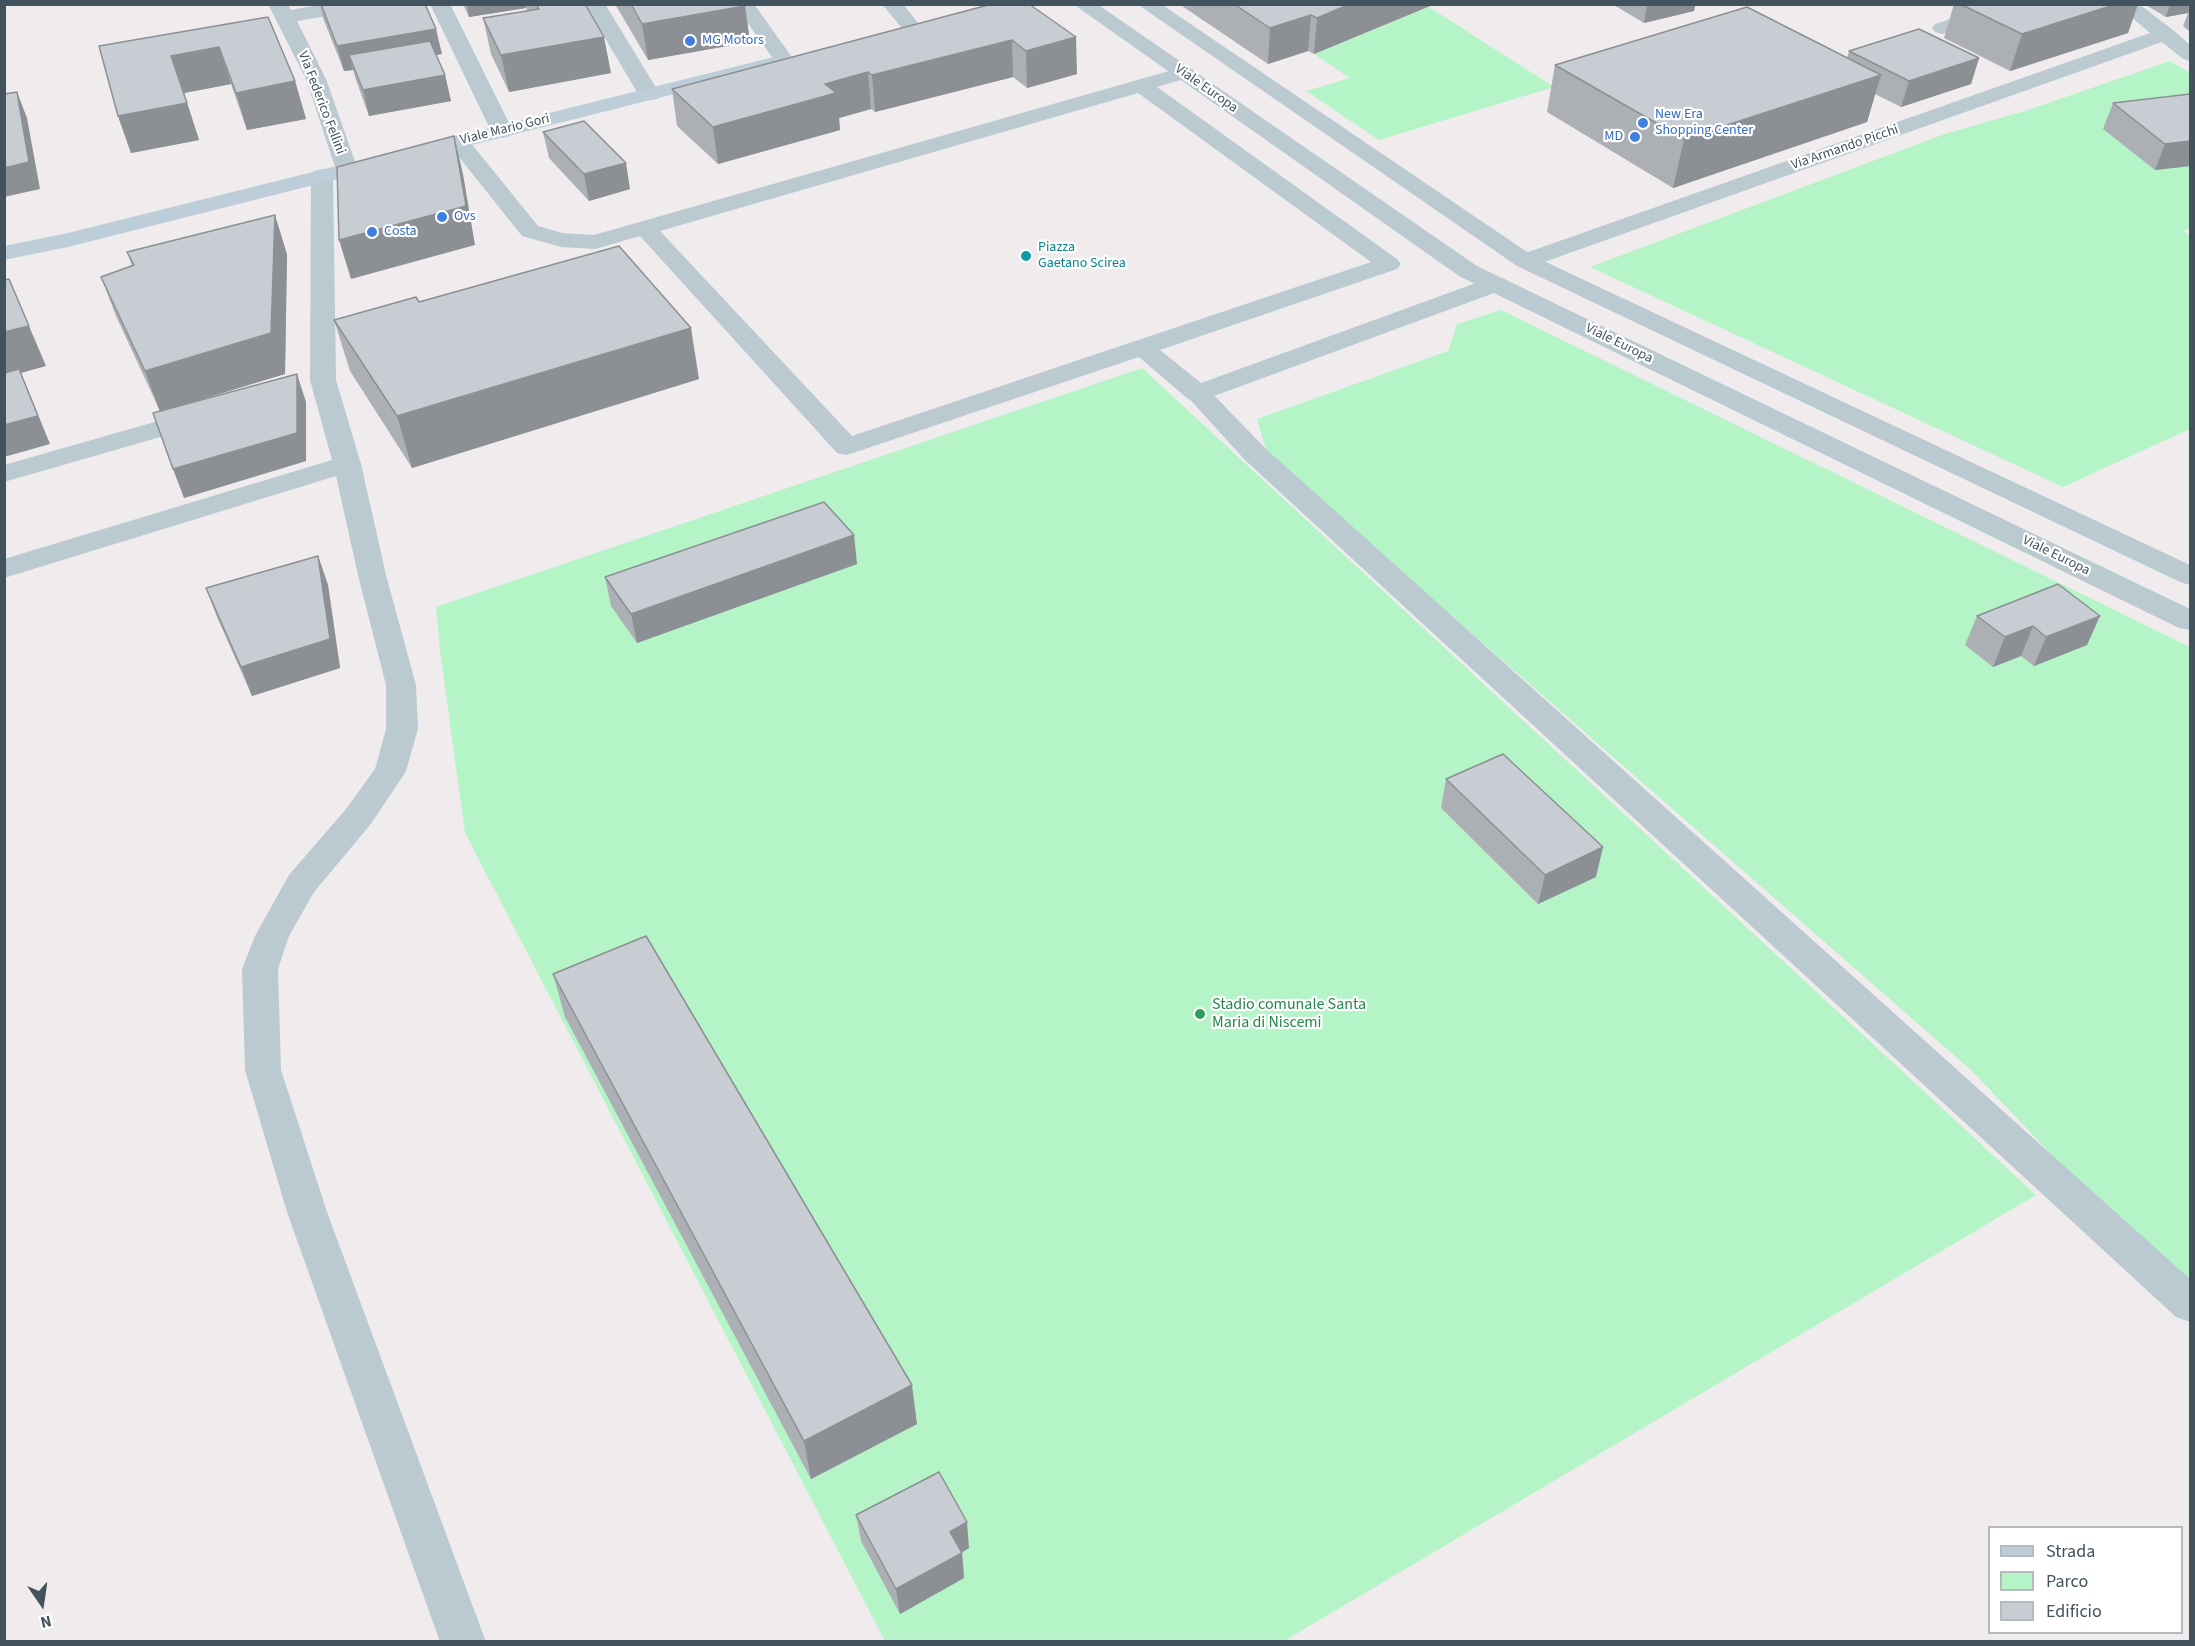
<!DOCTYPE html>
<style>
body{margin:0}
#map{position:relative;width:2195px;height:1646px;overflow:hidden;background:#f0eced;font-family:"Source Sans 3",sans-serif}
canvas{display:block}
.frame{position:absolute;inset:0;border:6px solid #43535d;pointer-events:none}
.legend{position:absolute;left:1988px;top:1526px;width:195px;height:108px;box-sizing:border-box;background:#fff;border:2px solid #b4babe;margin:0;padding:8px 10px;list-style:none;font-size:18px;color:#43535d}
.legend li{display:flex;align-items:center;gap:12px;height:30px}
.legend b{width:30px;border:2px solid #b4babe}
.north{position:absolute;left:12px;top:1574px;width:60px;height:60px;-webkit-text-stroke:4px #fff;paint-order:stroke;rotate:167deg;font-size:16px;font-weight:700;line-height:24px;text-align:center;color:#43535d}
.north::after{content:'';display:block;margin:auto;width:21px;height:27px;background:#43535d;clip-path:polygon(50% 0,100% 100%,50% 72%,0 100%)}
</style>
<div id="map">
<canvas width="2195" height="1646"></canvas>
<div class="frame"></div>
<ul class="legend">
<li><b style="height:8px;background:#bdcdd9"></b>Strada</li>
<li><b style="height:16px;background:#b4f4c7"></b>Parco</li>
<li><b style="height:16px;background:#c8cdd3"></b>Edificio</li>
</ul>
<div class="north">N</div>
</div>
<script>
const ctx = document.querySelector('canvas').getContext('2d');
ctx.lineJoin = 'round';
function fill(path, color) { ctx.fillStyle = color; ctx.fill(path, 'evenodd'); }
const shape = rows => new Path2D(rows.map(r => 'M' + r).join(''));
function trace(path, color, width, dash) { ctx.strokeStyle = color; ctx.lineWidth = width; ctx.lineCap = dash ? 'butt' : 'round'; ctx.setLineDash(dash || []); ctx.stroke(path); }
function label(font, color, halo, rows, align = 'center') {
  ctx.font = font + ' "Source Sans 3",sans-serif'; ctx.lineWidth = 4.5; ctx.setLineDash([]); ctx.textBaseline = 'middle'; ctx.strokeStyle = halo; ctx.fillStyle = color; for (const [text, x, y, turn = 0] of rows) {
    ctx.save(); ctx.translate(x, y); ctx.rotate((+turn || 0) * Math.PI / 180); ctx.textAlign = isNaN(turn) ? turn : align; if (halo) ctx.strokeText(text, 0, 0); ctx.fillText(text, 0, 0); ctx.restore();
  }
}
fill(shape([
 [1429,7,1554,87,1379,140,1306,91,1350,78,1314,54],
 [2170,61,2190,73,2190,229,2183,231,2190,236,2190,429,2063,487,1590,267,1945,134,2025,111],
 [1501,310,2190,647,2190,1289,2110,1216,1972,1071,1373,547,1266,449,1257,419,1448,351,1457,324],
 [1142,368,2036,1195,1284,1641,885,1641,465,833,440,651,436,607]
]), '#b4f4c7');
fill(shape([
 [1197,385,1206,387,1265,448,2190,1279,2190,1322,2176,1317,1245,460,1184,393,1188,387,1197,385]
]), '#bbc9d1');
fill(shape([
 [268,4,288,4,291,10,324,4,371,4,368,8,361,10,297,21,326,79,358,170,355,175,347,177,339,175,336,170,306,79,268,4],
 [430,4,450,4,513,131,510,136,502,138,494,136,491,131,430,4],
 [585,4,605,4,660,94,657,99,649,100,641,99,585,4],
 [734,4,754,4,794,60,791,64,784,66,777,64,734,4],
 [882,4,903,4,922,28,919,32,905,32,882,4],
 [1997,4,2029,4,2026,8,1942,34,1935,32,1932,28,1935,24,1997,4],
 [2116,4,2139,4,2173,30,2190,45,2190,61,2183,59,2162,42,1533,266,1525,268,1517,266,1513,261,1517,256,2150,33,2116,4],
 [1183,67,1190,69,1193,73,1190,77,1157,87,1397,259,1401,264,1397,269,1160,350,1201,383,1487,279,1496,277,1505,279,1508,284,1505,289,1206,399,1197,401,1188,399,1139,357,847,455,837,453,640,236,595,249,561,247,522,236,447,142,450,137,458,135,466,137,538,226,562,233,594,235,1183,67],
 [1138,93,1371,262,852,436,660,231,1138,93],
 [322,169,330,171,333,176,336,380,361,464,386,575,416,685,418,729,406,771,401,779,370,825,314,892,289,936,278,969,281,1070,327,1212,486,1642,440,1642,287,1212,245,1070,242,969,255,936,289,875,346,809,375,769,386,729,386,685,358,575,336,476,4,578,4,559,332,460,310,380,311,176,314,171,322,169],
 [200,409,209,411,213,417,209,423,4,482,4,465,200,409]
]), '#bbc9d1');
fill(shape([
 [1073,4,1097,4,1477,266,2190,609,2190,630,2179,628,1459,276,1073,4],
 [1137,4,1161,4,1533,256,2190,565,2190,585,2180,582,1517,266,1137,4]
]), '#bbc9d1');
fill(shape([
 [774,57,781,59,784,63,781,67,68,247,4,260,4,246,68,233,774,57]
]), '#bdcdd9');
fill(shape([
 [320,4,425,4,442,54,436,55,445,75,451,101,369,116,356,80,353,70,344,71,323,18],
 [463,4,585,4,611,73,509,92,491,54,483,18,528,11,526,8,469,17],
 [615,4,744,4,745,6,750,42,648,60],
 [992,4,1077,74,1027,88,1013,77,875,112,871,109,839,118,840,130,718,164,677,126,672,89],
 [1179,4,1435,4,1314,54,1308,51,1268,64],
 [1612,4,1701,4,1695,6,1694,11,1644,23],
 [1954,4,2138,4,2128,33,2010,71,1944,38],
 [2144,4,2190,4,2190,32,2183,26,2188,13,2166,17],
 [268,17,295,81,306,119,247,130,231,84,184,93,199,140,131,153,118,116],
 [1849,51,1979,58,1971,84,1901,107,1875,94,1867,122,1673,188,1547,112,1555,65,1847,58],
 [2190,94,2190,166,2155,170,2103,129,2113,103],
 [543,132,630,189,589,201,549,158],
 [127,252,287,254,285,374,170,408,306,402,306,461,184,498,160,411,116,316,101,277,132,266],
 [419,302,699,379,412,468,350,371,334,320],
 [318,556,328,585,340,668,252,696,217,617,206,588],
 [857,564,637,643,611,606,605,577],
 [2058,584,2087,645,2034,666,2021,656,1993,667,1965,645,1977,616],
 [1446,779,1596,877,1538,904,1441,808],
 [553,974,917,1424,811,1479,565,1017],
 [856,1515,969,1548,962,1552,964,1578,900,1614,861,1541]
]), '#acb0b5');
fill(shape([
 [467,4,526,4,526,8,469,17],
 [1350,4,1435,4,1314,54,1317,18],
 [1647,4,1701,4,1695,6,1694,11,1644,23],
 [2117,4,2138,4,2128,33,2010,71,2022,34],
 [2170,4,2190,4,2190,6,2188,13,2166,17],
 [745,6,750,42,648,60,642,24],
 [1311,15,1308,51,1268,64,1270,28],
 [436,29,442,54,355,69,349,55,353,70,344,71,337,46],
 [604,37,611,73,509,92,501,55],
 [1076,37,1077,74,1027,88,1026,51],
 [1012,40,1013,77,875,112,872,75],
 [219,47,231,84,184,93,171,56],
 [1979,58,1971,84,1901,107,1909,81],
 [868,72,871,109,839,118,840,130,718,164,713,127,825,84],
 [445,75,451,101,369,116,363,90],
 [1881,75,1867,122,1673,188,1684,139],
 [295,81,306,119,247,130,236,93],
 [17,92,27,118,40,189,4,197,4,168],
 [187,103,199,140,131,153,118,116],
 [454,136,463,174,475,245,351,279,339,240],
 [2190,141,2190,166,2155,170,2165,144],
 [626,163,630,189,589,201,584,174],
 [275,215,287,254,285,374,160,412,145,371],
 [29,326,46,366,21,373,50,444,4,457,4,332],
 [691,328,699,379,412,468,397,416],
 [297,374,306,402,306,461,184,498,173,469],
 [854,535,857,564,637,643,631,614],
 [318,556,328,585,340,668,252,696,241,667],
 [2100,616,2087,645,2034,666,2046,637],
 [2033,626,2021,656,1993,667,2005,637],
 [1603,847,1596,877,1538,904,1545,875],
 [912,1385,917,1424,811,1479,804,1441],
 [967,1522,969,1548,954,1557,962,1553,964,1578,900,1614,896,1589,950,1532]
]), '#8c9094');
const building = shape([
 [321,4,425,4,436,29,337,46,321,4],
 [536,4,585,4,604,37,501,55,483,18,539,9,536,4],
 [631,4,744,4,745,6,642,24,631,4],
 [992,4,1029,4,1076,37,1026,51,1012,40,872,75,868,72,825,84,836,93,713,127,672,89,992,4],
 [1234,4,1350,4,1317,18,1311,15,1270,28,1234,4],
 [1960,4,2117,4,2022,34,1960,4],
 [1747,7,1881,75,1684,139,1555,65,1747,7],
 [268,17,295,81,236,93,219,47,171,56,187,103,118,116,99,46,268,17],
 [1919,29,1979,58,1909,81,1849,51,1919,29],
 [430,41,445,75,363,90,349,55,430,41],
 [17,92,29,162,4,168,4,94,17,92],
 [2190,94,2190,141,2165,144,2113,103,2190,94],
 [584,121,626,163,584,174,543,132,584,121],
 [454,136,466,206,339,240,337,167,454,136],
 [275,215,271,333,145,371,101,277,134,265,127,252,275,215],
 [619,246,691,328,397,416,334,320,416,297,419,302,619,246],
 [9,279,29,326,4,332,4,280,9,279],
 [19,369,38,416,4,425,4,373,19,369],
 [297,374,297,433,173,469,153,413,297,374],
 [824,502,854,535,631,614,605,577,824,502],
 [318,556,330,639,241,667,206,588,318,556],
 [2058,584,2100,616,2046,637,2033,626,2005,637,1977,616,2058,584],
 [1503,754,1603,847,1545,875,1446,779,1503,754],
 [646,936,912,1385,804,1441,553,974,646,936],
 [939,1472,967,1522,950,1532,962,1553,896,1589,856,1515,939,1472]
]);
fill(building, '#c8cdd3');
trace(building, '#8c9094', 1.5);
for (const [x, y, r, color] of [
 [690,41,6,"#3f7fe0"],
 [1643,123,6,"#3f7fe0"],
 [1635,137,6,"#3f7fe0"],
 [442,217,6,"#3f7fe0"],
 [372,232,6,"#3f7fe0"],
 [1026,256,6,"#0f9aa8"],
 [1200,1014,6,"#2e9e5b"]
]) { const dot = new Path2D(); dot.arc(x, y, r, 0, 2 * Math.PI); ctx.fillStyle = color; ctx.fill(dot); trace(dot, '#fff', 2); }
label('14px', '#366cbe', '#fff', [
 ["MG Motors",702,41],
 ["New Era",1655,115],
 ["Shopping Center",1655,131],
 ["MD",1623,137,"right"],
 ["Ovs",454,217],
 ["Costa",384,232]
], 'left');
label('14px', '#43535d', '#fff', [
 ["Viale Europa",1206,89,35],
 ["Via Federico Fellini",321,103,69],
 ["Viale Mario Gori",505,130,-14],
 ["Via Armando Picchi",1845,148,-19],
 ["Viale Europa",1619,344,26],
 ["Viale Europa",2056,556,26]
]);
label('14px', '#0d838f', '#fff', [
 ["Piazza",1038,248],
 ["Gaetano Scirea",1038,264]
], 'left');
label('16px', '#27864d', '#fff', [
 ["Stadio comunale Santa",1212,1005],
 ["Maria di Niscemi",1212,1023]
], 'left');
</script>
